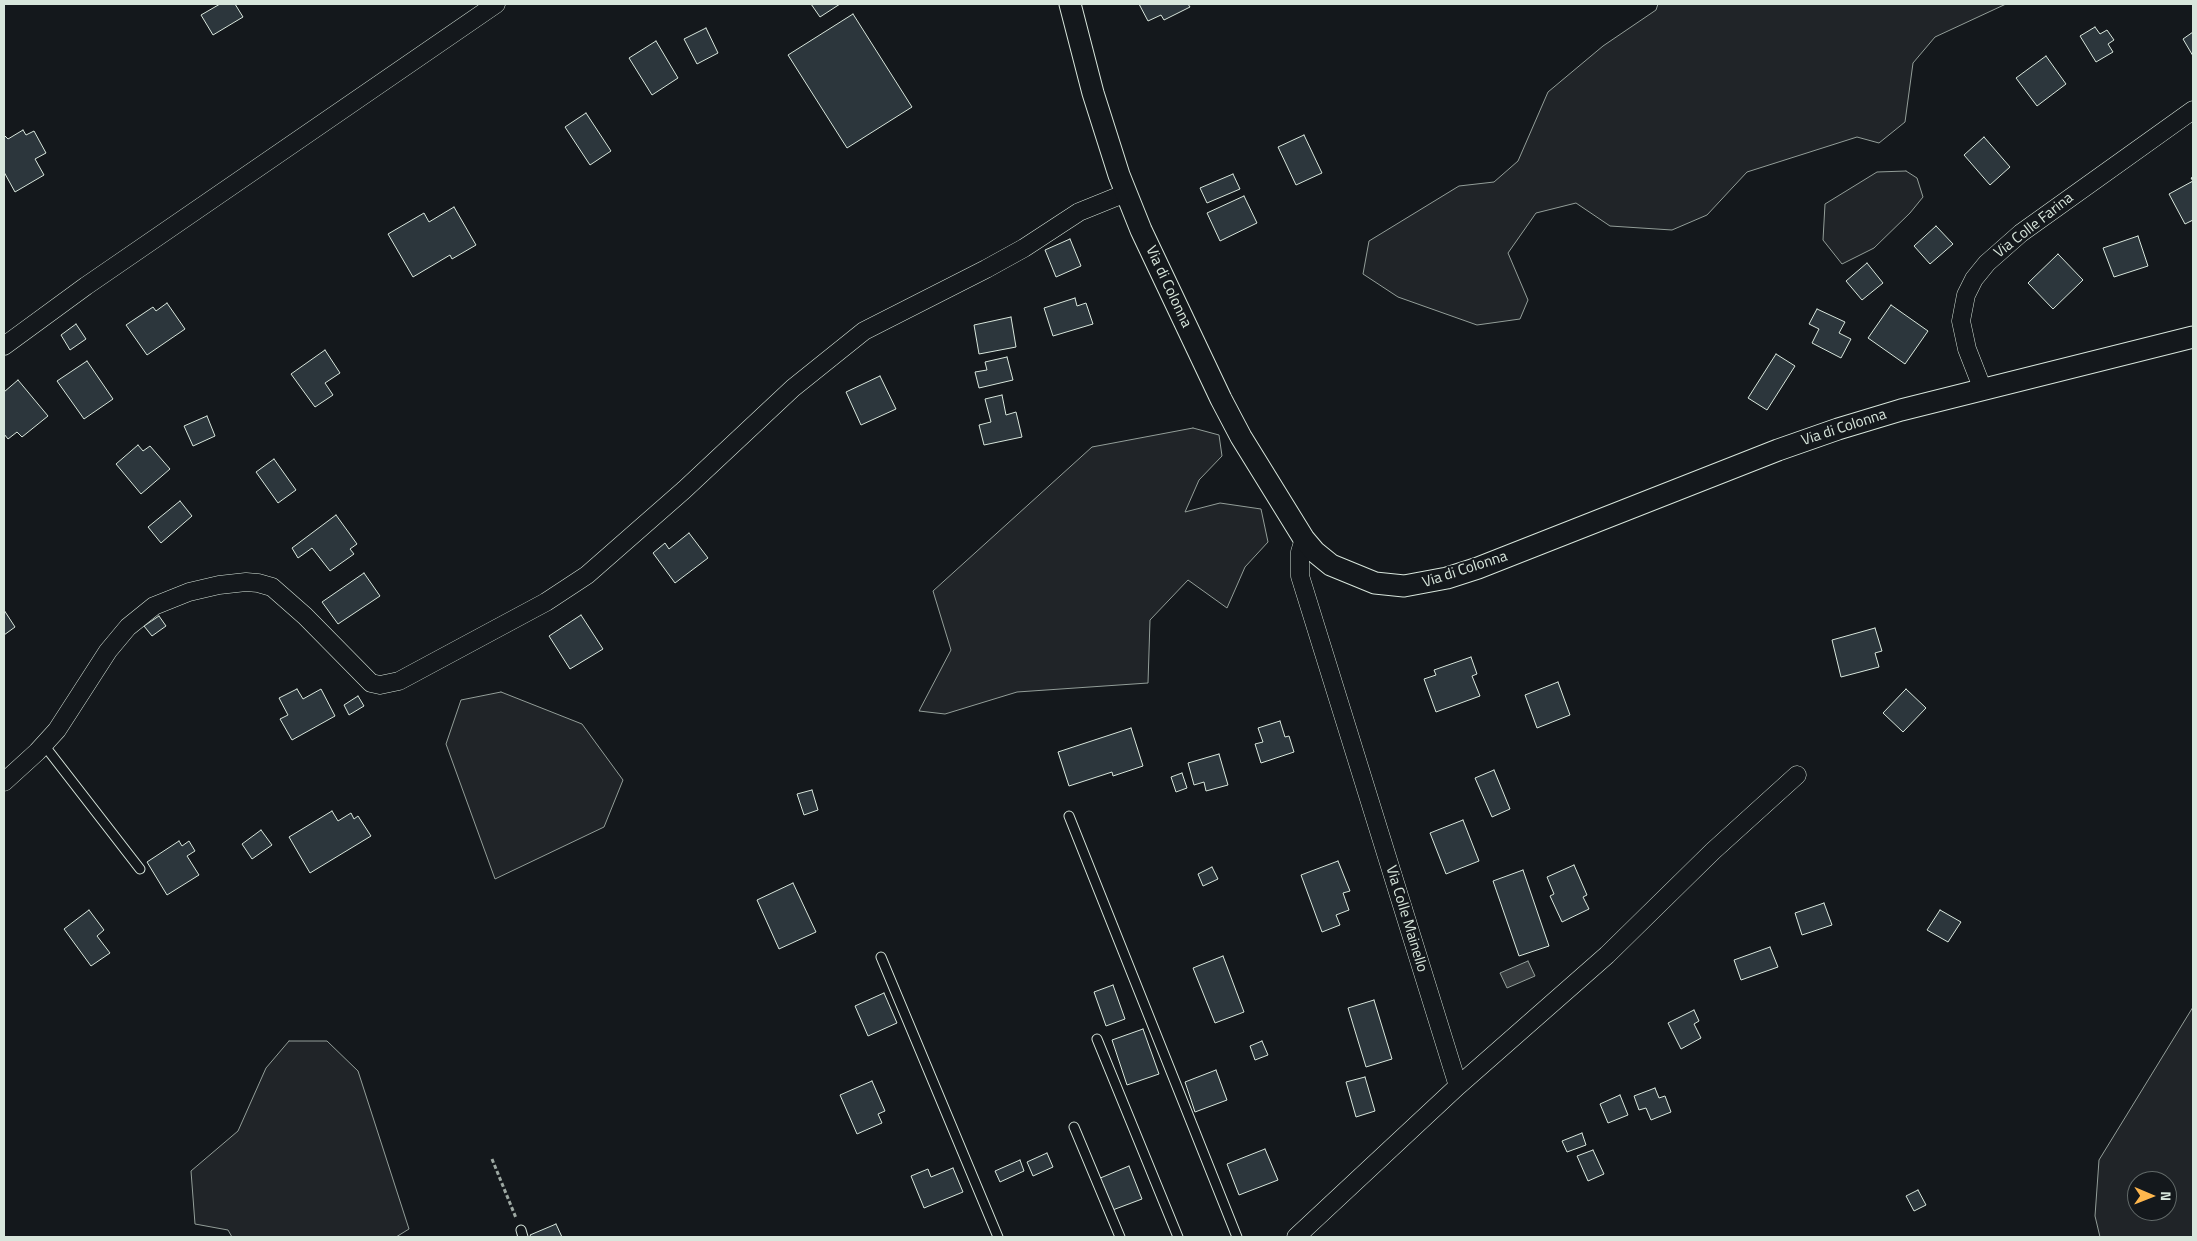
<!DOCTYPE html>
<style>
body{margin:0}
#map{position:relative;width:2197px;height:1241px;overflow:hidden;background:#14181c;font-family:"Titillium Web",sans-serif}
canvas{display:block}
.frame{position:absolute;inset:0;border:5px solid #d8e6dc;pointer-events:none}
.north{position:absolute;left:2127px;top:1171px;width:50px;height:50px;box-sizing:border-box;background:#14181c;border:1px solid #626a69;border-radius:50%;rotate:91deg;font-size:14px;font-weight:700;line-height:20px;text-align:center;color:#d8e6dc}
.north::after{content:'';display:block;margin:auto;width:18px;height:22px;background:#ffb74d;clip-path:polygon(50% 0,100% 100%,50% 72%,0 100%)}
</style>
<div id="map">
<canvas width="2197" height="1241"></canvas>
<div class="frame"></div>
<div class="north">N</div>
</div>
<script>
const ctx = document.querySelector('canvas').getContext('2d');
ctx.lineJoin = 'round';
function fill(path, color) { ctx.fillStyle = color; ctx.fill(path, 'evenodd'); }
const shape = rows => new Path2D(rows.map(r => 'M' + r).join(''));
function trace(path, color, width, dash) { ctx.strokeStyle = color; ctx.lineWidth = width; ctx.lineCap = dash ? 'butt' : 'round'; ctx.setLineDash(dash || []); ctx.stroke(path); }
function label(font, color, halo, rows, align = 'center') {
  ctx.font = font + ' "Titillium Web",sans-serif'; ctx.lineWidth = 4; ctx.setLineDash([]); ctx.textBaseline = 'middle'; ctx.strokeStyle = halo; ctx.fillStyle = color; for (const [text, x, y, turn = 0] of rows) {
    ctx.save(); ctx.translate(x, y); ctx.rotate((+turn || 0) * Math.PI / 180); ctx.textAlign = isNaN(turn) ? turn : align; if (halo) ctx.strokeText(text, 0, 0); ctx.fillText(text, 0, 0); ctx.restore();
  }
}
const green = shape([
 [1658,4,2006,4,1935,37,1913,63,1905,122,1879,143,1857,137,1747,172,1707,215,1672,230,1610,226,1576,203,1536,213,1508,253,1528,300,1520,319,1477,325,1398,297,1363,274,1369,241,1459,186,1494,182,1518,161,1548,92,1603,46,1656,10,1658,4],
 [1906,171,1917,178,1923,197,1910,213,1874,248,1842,264,1823,240,1825,204,1877,172,1906,171],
 [1193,428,1219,435,1222,456,1199,480,1185,512,1220,503,1261,509,1268,542,1245,567,1227,608,1188,580,1150,620,1148,683,1017,692,945,714,919,711,951,650,933,591,1092,447,1193,428],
 [501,692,582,724,623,780,604,827,495,879,446,744,461,700,501,692],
 [2193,1007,2193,1237,2100,1237,2095,1216,2099,1160,2193,1007],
 [2137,1181,2167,1181,2167,1211,2137,1211,2137,1181],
 [289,1041,327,1041,358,1071,409,1229,396,1237,232,1237,228,1230,195,1224,191,1171,238,1131,266,1068,289,1041]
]);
fill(green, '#202428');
trace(green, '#939e99', 1);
const water = shape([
 [1528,961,1535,976,1507,988,1500,973,1528,961]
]);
fill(water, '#363b3e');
trace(water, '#939e99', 1);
const building = shape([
 [220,4,235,4,243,17,213,35,201,15,220,4],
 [811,4,840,4,820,17,811,4],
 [1139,4,1188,4,1190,7,1164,20,1161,15,1148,21,1139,4],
 [853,14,912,107,847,148,788,55,853,14],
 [2095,27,2100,34,2107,30,2114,40,2108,44,2113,52,2096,62,2080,36,2095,27],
 [706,28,718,53,697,64,684,39,706,28],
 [2193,32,2193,56,2183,39,2193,32],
 [656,41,678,78,652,95,629,58,656,41],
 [2046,56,2066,84,2037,106,2016,78,2046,56],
 [586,113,611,151,590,165,565,127,586,113],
 [23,130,26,135,34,131,46,153,35,159,44,175,15,192,4,172,4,135,8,139,23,130],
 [1304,135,1322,173,1296,185,1278,147,1304,135],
 [1984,137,2010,167,1990,185,1964,155,1984,137],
 [1233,174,1240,189,1207,203,1200,188,1233,174],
 [2193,177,2193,220,2185,224,2169,194,2193,181,2191,178,2193,177],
 [1244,196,1257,223,1220,241,1207,213,1244,196],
 [454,207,476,245,452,259,450,255,413,277,388,234,424,213,429,222,454,207],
 [1936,226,1953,244,1930,264,1914,246,1936,226],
 [2138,236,2148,266,2114,277,2103,248,2138,236],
 [1070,239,1081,266,1056,277,1045,250,1070,239],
 [2058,254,2083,280,2053,309,2028,283,2058,254],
 [1867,263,1883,283,1862,300,1846,281,1867,263],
 [1075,298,1077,306,1086,303,1093,324,1053,336,1044,308,1075,298],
 [167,303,185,329,147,355,126,325,153,307,156,311,167,303],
 [1891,305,1928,331,1905,364,1868,338,1891,305],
 [1817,309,1845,322,1839,333,1851,339,1841,358,1812,343,1819,329,1809,324,1817,309],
 [1011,317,1016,347,979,354,974,325,1011,317],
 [76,324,86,339,70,350,61,335,76,324],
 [325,350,340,373,325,383,333,395,315,407,291,374,325,350],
 [1776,354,1795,366,1767,410,1748,398,1776,354],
 [1007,357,1013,380,979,388,975,372,987,370,985,362,1007,357],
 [87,361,113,399,84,419,57,381,87,361],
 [880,376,896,409,861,425,846,392,880,376],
 [18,380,48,416,22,437,17,432,8,439,4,434,4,392,18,380],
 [1002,395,1006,415,1016,412,1022,437,984,445,979,425,991,422,985,399,1002,395],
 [207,416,215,436,193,446,184,426,207,416],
 [138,445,143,451,150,446,170,469,141,494,116,464,138,445],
 [274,459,296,490,278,503,256,472,274,459],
 [180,501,192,516,161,543,148,527,180,501],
 [336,515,357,544,350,549,354,554,330,571,312,548,298,558,292,548,336,515],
 [689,533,708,558,675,583,653,553,665,543,669,549,689,533],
 [364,573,380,596,338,624,322,602,364,573],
 [4,610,15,627,4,635,4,610],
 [581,615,603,649,570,669,549,636,581,615],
 [159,616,166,626,152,636,144,626,159,616],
 [1875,628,1882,651,1875,653,1879,667,1841,677,1832,640,1875,628],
 [1471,657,1477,674,1472,676,1480,696,1436,712,1424,679,1436,675,1434,670,1471,657],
 [1558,682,1570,715,1537,728,1525,695,1558,682],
 [297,689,303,699,321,689,335,716,292,740,280,719,288,715,279,698,297,689],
 [1906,689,1926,708,1903,732,1883,713,1906,689],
 [358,696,364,706,349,715,344,705,358,696],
 [1280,721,1285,737,1289,736,1294,752,1261,763,1255,744,1263,742,1258,728,1280,721],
 [1131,728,1143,766,1113,776,1112,772,1069,786,1058,752,1131,728],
 [1219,754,1228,785,1206,791,1204,782,1194,785,1188,763,1219,754],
 [1494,770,1510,809,1492,817,1475,778,1494,770],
 [1182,773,1187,788,1176,792,1171,777,1182,773],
 [812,790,818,810,804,815,797,794,812,790],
 [332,811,338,821,351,813,354,819,358,816,371,836,310,873,289,837,332,811],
 [1463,820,1479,861,1446,874,1430,833,1463,820],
 [261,830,272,845,252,859,242,844,261,830],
 [179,841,182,846,189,841,195,851,187,856,199,875,167,895,147,862,179,841],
 [1338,861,1350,891,1343,893,1349,910,1336,915,1340,925,1322,932,1301,875,1338,861],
 [1574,865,1587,895,1583,897,1589,909,1562,922,1550,896,1554,894,1547,877,1574,865],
 [1212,867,1218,879,1203,886,1198,874,1212,867],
 [1523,870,1549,946,1519,956,1493,881,1523,870],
 [793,883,816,932,779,949,757,900,793,883],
 [1824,903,1832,925,1802,935,1795,913,1824,903],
 [89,910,104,930,97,936,110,953,91,966,64,929,89,910],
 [1940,910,1961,922,1948,942,1927,930,1940,910],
 [1770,947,1778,967,1741,980,1734,960,1770,947],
 [1223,956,1244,1012,1215,1023,1193,968,1223,956],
 [1113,985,1125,1019,1106,1026,1094,992,1113,985],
 [884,993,897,1023,868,1036,855,1006,884,993],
 [1374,1000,1392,1059,1366,1067,1348,1008,1374,1000],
 [1694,1010,1699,1021,1694,1024,1701,1038,1681,1049,1668,1023,1694,1010],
 [1143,1029,1159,1074,1127,1085,1112,1040,1143,1029],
 [1262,1041,1268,1055,1255,1060,1250,1046,1262,1041],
 [1216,1070,1227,1100,1195,1112,1185,1082,1216,1070],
 [1365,1077,1375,1111,1356,1117,1346,1082,1365,1077],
 [872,1081,885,1111,878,1114,882,1123,857,1134,840,1095,872,1081],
 [1655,1088,1659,1098,1665,1096,1671,1112,1651,1120,1646,1108,1639,1110,1634,1096,1655,1088],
 [1620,1095,1628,1115,1608,1123,1600,1104,1620,1095],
 [1582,1133,1586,1145,1567,1152,1562,1141,1582,1133],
 [1265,1149,1278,1180,1239,1195,1227,1164,1265,1149],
 [1593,1150,1604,1174,1588,1181,1577,1156,1593,1150],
 [1047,1153,1053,1167,1033,1176,1027,1162,1047,1153],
 [1020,1160,1024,1171,1000,1182,995,1171,1020,1160],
 [1129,1166,1142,1199,1110,1211,1098,1179,1129,1166],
 [953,1168,963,1192,924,1208,911,1176,928,1169,931,1177,953,1168],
 [1918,1190,1926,1205,1914,1211,1906,1196,1918,1190],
 [556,1224,562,1237,531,1237,530,1235,556,1224]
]);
fill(building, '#2c363c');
trace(building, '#d8e6dc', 1);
const service = shape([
 [44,745,140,869],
 [1069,816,1237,1237],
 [881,957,998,1237],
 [1097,1039,1178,1237],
 [1074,1127,1120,1237],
 [521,1230,523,1237]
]);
const minor = shape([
 [4,346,86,286,496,4],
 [1983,390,1967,349,1961,321,1966,295,1974,279,1987,263,2021,233,2193,110],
 [4,782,37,752,57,730,108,651,128,627,154,606,189,592,219,585,246,582,258,583,272,587,305,616,371,683,380,685,399,681,546,602,587,575,684,490,793,388,864,331,986,269,1024,248,1079,212,1126,193],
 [1458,1086,1607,955,1713,851,1797,775],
 [1296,1237,1458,1086,1300,576,1300,552,1304,539]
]);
const tertiary = shape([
 [1070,4,1093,93,1119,175,1141,230,1221,399,1241,437,1304,539,1315,552,1331,565,1375,583,1404,586,1447,578,1478,568,1778,450,1838,429,1901,410,2193,337]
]);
trace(service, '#d8e6dc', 11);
trace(minor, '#d8e6dc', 19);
trace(tertiary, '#d8e6dc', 23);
trace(shape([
 [492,1159,516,1218]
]), '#9da8a2', 3, [4, 2.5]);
trace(service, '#14181c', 9);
trace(minor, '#14181c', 18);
trace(tertiary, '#14181c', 21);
label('15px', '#d8e6dc', '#14181c', [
 ["Via Colle Farina",2034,226,-38],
 ["Via di Colonna",1168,287,65],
 ["Via di Colonna",1844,428,-18],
 ["Via di Colonna",1465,570,-18],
 ["Via Colle Mainello",1406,919,73]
]);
</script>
